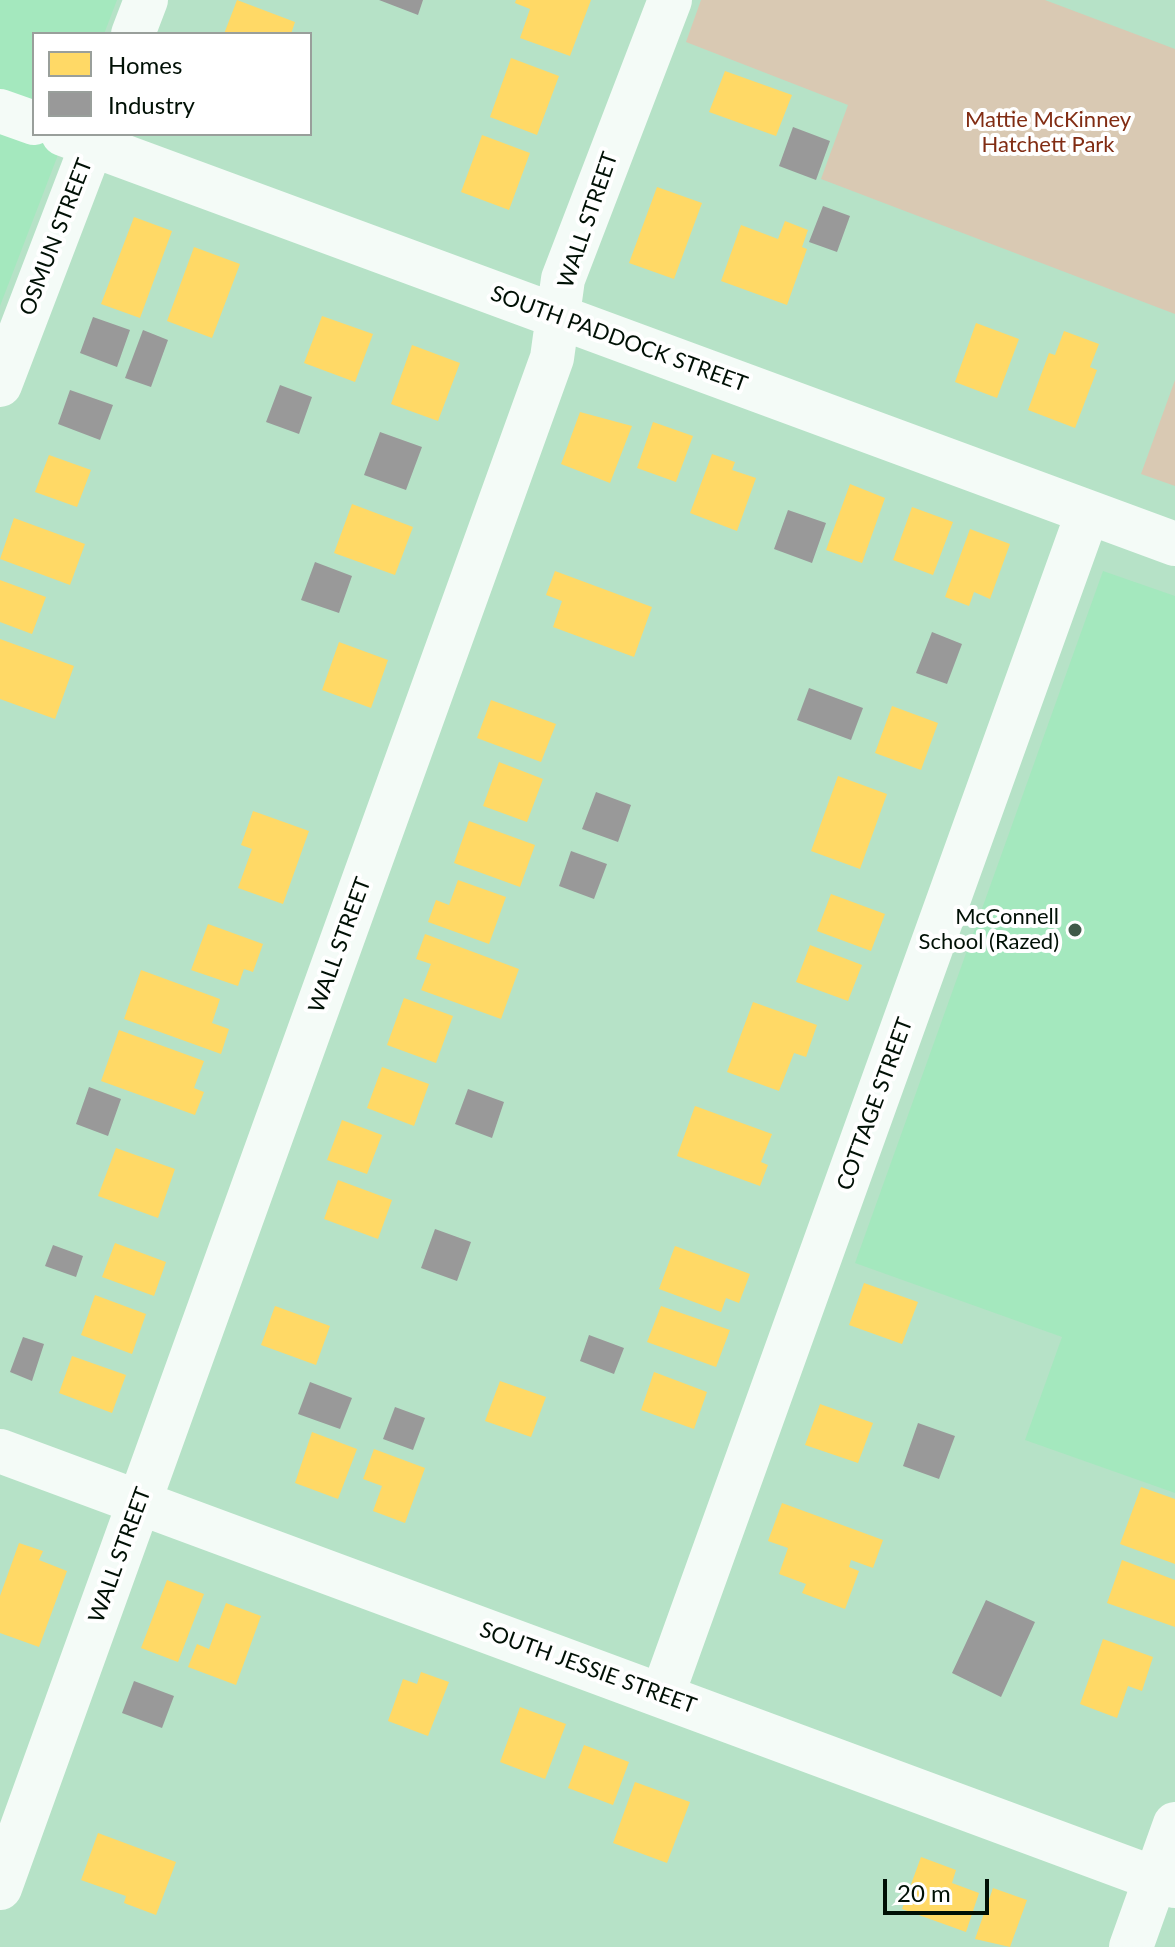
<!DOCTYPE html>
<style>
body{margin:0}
#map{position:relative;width:1175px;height:1947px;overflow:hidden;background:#b6e2c7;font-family:Lato,sans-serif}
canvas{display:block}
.legend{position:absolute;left:32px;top:32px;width:280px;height:104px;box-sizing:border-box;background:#fff;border:2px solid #999f9b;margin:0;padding:10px 14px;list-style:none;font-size:24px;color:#001005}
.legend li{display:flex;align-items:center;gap:16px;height:40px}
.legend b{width:40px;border:2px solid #999f9b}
.scale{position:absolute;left:883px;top:1879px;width:106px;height:36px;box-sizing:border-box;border:4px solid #001005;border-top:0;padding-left:10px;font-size:24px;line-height:28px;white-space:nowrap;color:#001005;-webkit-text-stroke:6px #fff;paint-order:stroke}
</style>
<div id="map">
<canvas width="1175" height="1947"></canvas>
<ul class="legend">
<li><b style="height:22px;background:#ffd966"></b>Homes</li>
<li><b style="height:22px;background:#999"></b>Industry</li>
</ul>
<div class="scale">20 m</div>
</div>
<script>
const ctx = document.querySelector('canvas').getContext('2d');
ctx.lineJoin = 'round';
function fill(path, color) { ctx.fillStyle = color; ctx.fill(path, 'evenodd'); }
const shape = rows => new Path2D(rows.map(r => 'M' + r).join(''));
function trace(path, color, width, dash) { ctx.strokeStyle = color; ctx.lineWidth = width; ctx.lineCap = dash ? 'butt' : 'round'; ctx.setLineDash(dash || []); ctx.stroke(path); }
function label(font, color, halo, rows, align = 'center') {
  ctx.font = font + ' Lato,sans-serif'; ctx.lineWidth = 8; ctx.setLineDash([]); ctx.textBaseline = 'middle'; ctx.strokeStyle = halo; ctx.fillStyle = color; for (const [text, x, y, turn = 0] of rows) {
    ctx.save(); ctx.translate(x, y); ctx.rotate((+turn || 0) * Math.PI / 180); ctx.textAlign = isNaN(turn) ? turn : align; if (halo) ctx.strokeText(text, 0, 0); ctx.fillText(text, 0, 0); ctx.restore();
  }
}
fill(shape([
 [0,0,117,0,104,34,34,34,34,134,66,134,0,306],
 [1103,571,1175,596,1175,1493,1025,1440,1062,1337,855,1263]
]), '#a4e8be');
fill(shape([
 [701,0,1045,0,1175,49,1175,314,821,179,848,105,686,42],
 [1175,380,1175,486,1141,474]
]), '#d9c9b3');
fill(shape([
 [237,0,295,22,291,34,224,34],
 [516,0,591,0,570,56,520,38,530,9,515,3],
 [511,58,559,76,537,135,490,117],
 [725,71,792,95,776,136,709,112],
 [482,135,530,153,509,210,461,192],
 [657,187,702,203,674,279,629,263],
 [134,217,172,231,140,318,101,304],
 [785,221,808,230,802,247,807,249,787,305,721,281,741,225,778,239],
 [194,247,240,264,212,338,167,321],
 [322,316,373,334,355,382,304,363],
 [976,323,1019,339,997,398,955,382],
 [1064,331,1099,344,1090,367,1097,370,1075,428,1028,410,1049,353,1055,355],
 [412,345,460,363,438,421,391,404],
 [580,412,632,426,610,483,561,464],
 [653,422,693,436,676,482,637,468],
 [712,454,735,462,732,470,756,478,737,531,690,513],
 [49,455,91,470,77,507,35,492],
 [850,484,885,498,862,563,826,550],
 [352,504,413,527,395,575,334,553],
 [912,507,953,522,933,575,893,560],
 [14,518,85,544,70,585,0,559],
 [970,529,1010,544,990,599,974,592,969,606,945,597],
 [555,571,652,607,634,657,553,627,562,601,546,595],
 [0,580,46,597,32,634,0,622],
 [0,639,74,666,55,719,0,699],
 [339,642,388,660,371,708,322,690],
 [491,700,556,724,541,762,477,738],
 [892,706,938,723,921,770,875,753],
 [499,762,543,779,527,822,483,806],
 [838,776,887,794,860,869,811,851],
 [253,811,309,831,283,904,238,888,252,849,241,845],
 [469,821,535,845,520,887,454,863],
 [458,880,506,897,489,944,428,922,436,900,449,905],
 [831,894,885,914,871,951,817,931],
 [208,924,263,944,253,972,244,969,238,986,191,970],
 [425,934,519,969,501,1019,421,990,431,964,416,959],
 [810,945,862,965,848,1001,796,982],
 [141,970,220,999,212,1023,229,1029,221,1054,124,1019],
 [404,998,453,1016,436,1063,387,1045],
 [753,1002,817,1025,806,1057,794,1053,779,1091,727,1072],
 [119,1030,204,1061,194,1088,204,1092,195,1115,101,1081],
 [382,1067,429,1084,414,1126,367,1108],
 [695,1106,772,1134,761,1162,768,1165,760,1186,677,1156],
 [342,1120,382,1135,367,1174,327,1160],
 [116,1148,175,1169,158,1218,98,1196],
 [338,1180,392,1200,378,1239,324,1219],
 [115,1243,166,1262,154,1296,102,1277],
 [675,1246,750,1274,739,1303,726,1298,721,1312,659,1289],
 [864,1283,918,1302,902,1344,849,1325],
 [95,1295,146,1314,132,1354,81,1335],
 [275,1306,330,1326,316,1365,261,1345],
 [661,1306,730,1330,716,1367,647,1342],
 [72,1356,126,1375,112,1413,59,1393],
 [654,1372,707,1392,694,1429,641,1410],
 [500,1381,546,1397,531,1437,485,1421],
 [820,1404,873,1423,858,1463,805,1445],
 [312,1432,357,1449,338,1499,295,1483],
 [374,1449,425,1468,405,1523,373,1511,382,1486,363,1479],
 [1141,1487,1175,1499,1175,1564,1120,1544],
 [782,1503,883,1540,873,1568,851,1560,849,1567,859,1571,845,1609,802,1593,806,1584,779,1574,788,1548,768,1541],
 [19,1543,43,1551,39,1560,67,1571,39,1647,0,1633,0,1596],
 [1122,1560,1175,1580,1175,1627,1107,1603],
 [167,1580,204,1594,178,1662,141,1648],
 [226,1603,261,1616,236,1685,188,1667,197,1644,209,1649],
 [1103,1639,1153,1657,1142,1691,1128,1686,1117,1718,1080,1704],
 [421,1672,449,1682,428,1736,388,1721,403,1679,417,1684],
 [520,1707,566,1724,545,1779,500,1762],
 [584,1745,629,1762,613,1805,568,1788],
 [635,1782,690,1802,667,1863,613,1843],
 [98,1833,176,1862,156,1915,124,1903,126,1896,81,1880],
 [921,1857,956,1870,952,1883,979,1893,966,1932,902,1909],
 [993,1888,1027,1900,1010,1947,975,1939]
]), '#ffd966');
fill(shape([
 [379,0,423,0,418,15],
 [793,127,830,141,816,180,779,166],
 [823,206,850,216,837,252,809,242],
 [93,317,130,330,117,367,80,353],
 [143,330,168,340,151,387,125,378],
 [280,385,312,397,299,434,266,422],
 [70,390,113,405,100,440,58,424],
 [380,432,422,447,406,490,364,475],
 [788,510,826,523,812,563,774,549],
 [315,562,352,576,339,613,301,600],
 [932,632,962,644,947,684,916,673],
 [809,688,863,708,851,740,797,720],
 [596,792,631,805,618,842,582,829],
 [571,851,607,864,594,899,559,886],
 [89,1087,121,1099,108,1136,76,1124],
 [468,1089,504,1102,492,1138,455,1124],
 [435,1229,471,1242,457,1281,421,1268],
 [53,1245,83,1256,76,1277,45,1266],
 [589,1335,624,1348,614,1374,580,1361],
 [23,1337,44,1344,32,1381,10,1372],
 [310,1382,352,1398,340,1429,298,1414],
 [395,1407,425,1418,413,1450,383,1439],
 [918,1423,955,1436,939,1479,903,1466],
 [986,1600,1035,1622,1001,1697,952,1673],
 [134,1681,174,1696,162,1728,122,1713]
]), '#999');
trace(shape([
 [133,34,146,0],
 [0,111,34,123],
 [63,134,1175,544],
 [0,385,96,134],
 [0,1451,1175,1886],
 [662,1696,1088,512],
 [0,1888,552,358,563,279,670,0],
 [1131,1947,1175,1824]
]), '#f4fbf7', 44);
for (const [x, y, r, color] of [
 [1075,930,8,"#405a49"]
]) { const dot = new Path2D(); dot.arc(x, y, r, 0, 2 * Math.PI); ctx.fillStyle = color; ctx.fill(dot); trace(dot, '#fff', 3); }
label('22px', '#812c13', '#fff', [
 ["Mattie McKinney",1048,120],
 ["Hatchett Park",1048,145]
]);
label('22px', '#001005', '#fff', [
 ["WALL STREET",588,220,-71],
 ["OSMUN STREET",56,237,-69],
 ["SOUTH PADDOCK STREET",619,339,20],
 ["WALL STREET",340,945,-70],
 ["COTTAGE STREET",875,1104,-70],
 ["WALL STREET",120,1555,-70],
 ["SOUTH JESSIE STREET",588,1668,20]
]);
label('22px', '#001005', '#fff', [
 ["McConnell",1059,917],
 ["School (Razed)",1059,942]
], 'right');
</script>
